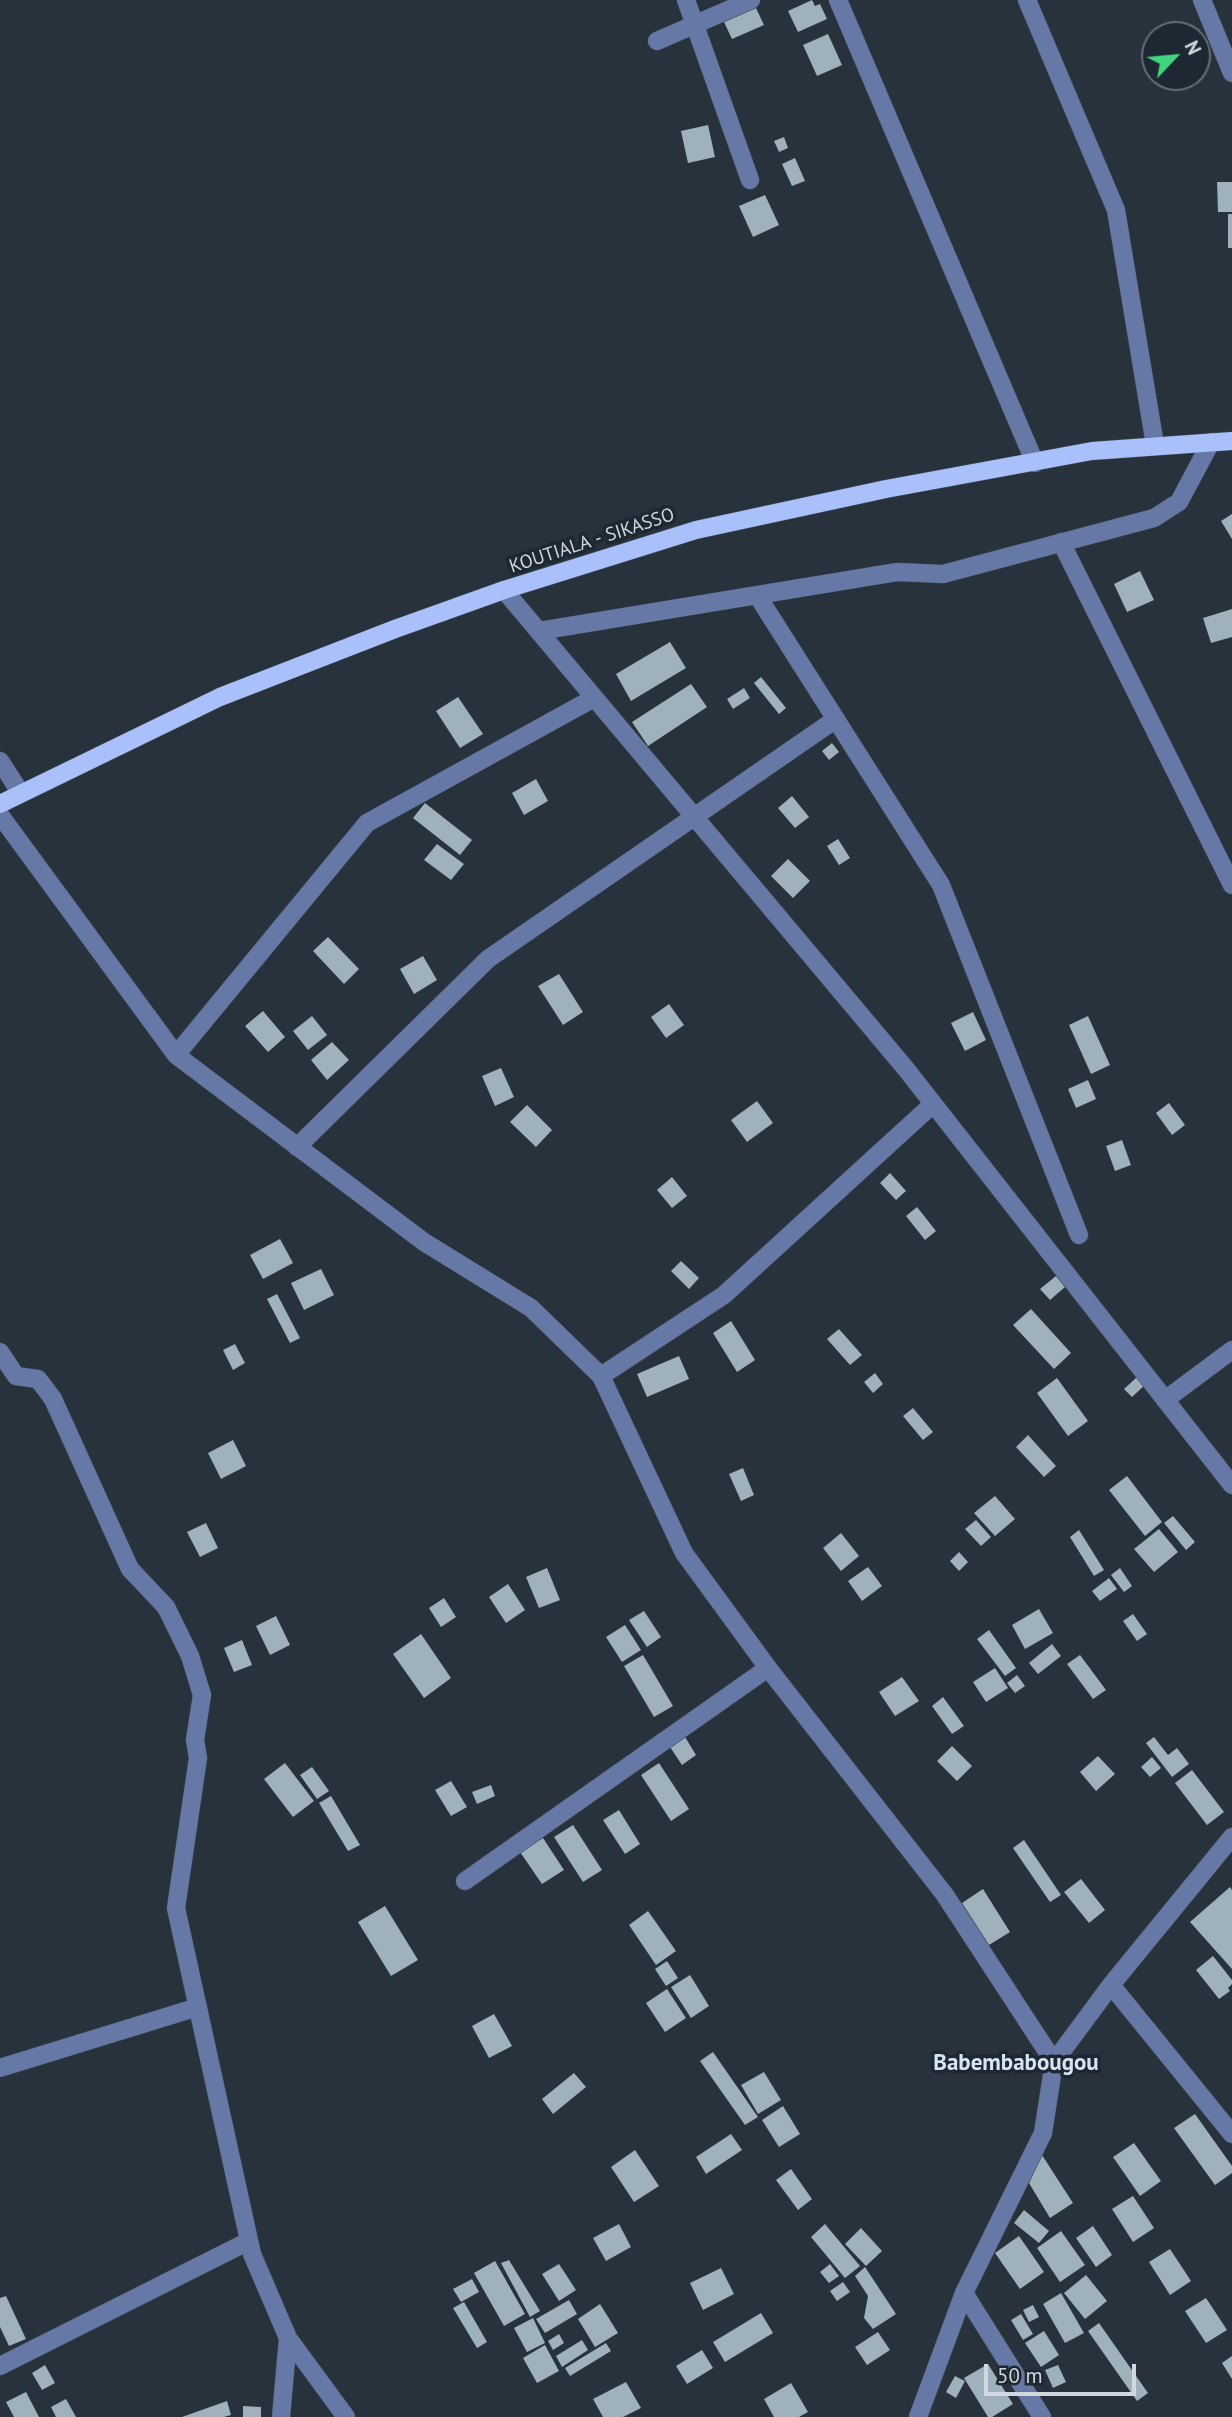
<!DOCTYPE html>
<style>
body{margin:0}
#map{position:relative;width:1232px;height:2417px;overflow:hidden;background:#27323c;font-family:"PT Sans",sans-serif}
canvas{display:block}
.north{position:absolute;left:1141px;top:21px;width:70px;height:70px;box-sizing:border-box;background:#1d2832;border:2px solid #656e77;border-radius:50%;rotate:64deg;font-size:19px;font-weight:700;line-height:28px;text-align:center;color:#d0d7de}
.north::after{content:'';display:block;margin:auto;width:24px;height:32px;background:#40d77c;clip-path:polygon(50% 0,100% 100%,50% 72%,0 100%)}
.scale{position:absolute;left:984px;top:2364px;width:152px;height:32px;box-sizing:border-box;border:4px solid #d0d7de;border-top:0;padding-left:9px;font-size:21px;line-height:24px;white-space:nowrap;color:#d0d7de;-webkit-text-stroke:5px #1d2832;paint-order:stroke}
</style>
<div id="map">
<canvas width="1232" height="2417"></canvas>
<div class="north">N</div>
<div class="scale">50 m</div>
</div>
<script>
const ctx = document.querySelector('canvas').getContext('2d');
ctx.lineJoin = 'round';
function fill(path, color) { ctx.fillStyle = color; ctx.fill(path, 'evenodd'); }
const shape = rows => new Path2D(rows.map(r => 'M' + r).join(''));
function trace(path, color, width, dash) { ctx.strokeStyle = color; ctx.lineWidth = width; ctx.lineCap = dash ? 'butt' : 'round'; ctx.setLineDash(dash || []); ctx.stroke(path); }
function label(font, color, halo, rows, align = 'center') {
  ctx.font = font + ' "PT Sans",sans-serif'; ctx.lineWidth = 7; ctx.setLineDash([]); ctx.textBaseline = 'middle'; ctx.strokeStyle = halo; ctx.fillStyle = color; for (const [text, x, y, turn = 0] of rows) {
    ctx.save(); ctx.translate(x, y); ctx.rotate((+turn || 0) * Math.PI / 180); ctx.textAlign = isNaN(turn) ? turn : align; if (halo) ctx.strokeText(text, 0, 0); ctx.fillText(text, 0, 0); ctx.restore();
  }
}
fill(shape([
 [812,0,815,6,820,4,827,19,798,32,788,11],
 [756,8,764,25,732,39,724,22],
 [828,34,842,65,817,76,803,45],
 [708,125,715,157,688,163,681,131],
 [784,137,788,148,779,152,774,141],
 [795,158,805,181,792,186,782,164],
 [1217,182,1232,182,1232,212,1218,212],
 [765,195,779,225,753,237,739,206],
 [1228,214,1232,214,1232,248,1228,248],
 [1232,514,1232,539,1221,521],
 [1140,571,1154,600,1127,612,1114,584],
 [1232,609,1232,637,1211,643,1203,618],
 [670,642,686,668,631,701,616,674],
 [761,677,786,708,779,714,754,683],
 [691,684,707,707,648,746,632,722],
 [744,688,750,698,733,709,727,699],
 [458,697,483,734,460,748,436,711],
 [832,743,839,752,829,760,822,751],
 [536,779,548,801,524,815,512,793],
 [792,796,809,817,795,828,778,808],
 [425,803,472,840,460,855,413,818],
 [838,839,850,858,839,865,827,846],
 [437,844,464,864,451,880,424,860],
 [788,859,810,881,793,898,771,876],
 [328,937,359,969,344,984,313,951],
 [423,956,437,980,414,994,400,969],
 [559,974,583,1012,563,1025,538,986],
 [669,1004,684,1025,666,1038,651,1017],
 [263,1011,285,1037,268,1052,245,1026],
 [973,1012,986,1040,965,1051,951,1023],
 [312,1016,327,1035,308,1050,293,1031],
 [1088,1016,1110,1065,1091,1074,1069,1025],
 [332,1042,349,1060,327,1080,311,1060],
 [501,1068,514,1097,495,1106,482,1076],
 [1088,1080,1096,1099,1076,1108,1068,1089],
 [757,1101,773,1123,747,1142,731,1120],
 [1169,1103,1185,1125,1172,1135,1156,1113],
 [527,1105,552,1130,536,1147,510,1122],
 [1122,1140,1131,1165,1115,1171,1106,1146],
 [890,1173,906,1191,896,1200,880,1183],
 [672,1177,687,1196,672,1208,657,1190],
 [917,1207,936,1231,925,1240,906,1216],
 [280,1239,293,1263,263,1279,250,1255],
 [681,1261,699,1278,689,1289,671,1271],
 [321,1269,334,1295,304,1310,291,1283],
 [1056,1276,1065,1287,1050,1300,1040,1289],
 [277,1294,300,1338,290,1343,267,1299],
 [1031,1309,1071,1353,1054,1369,1013,1325],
 [731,1321,755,1360,737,1372,713,1333],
 [839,1329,862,1355,850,1365,827,1339],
 [235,1344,245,1363,233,1370,223,1350],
 [679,1356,689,1379,647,1397,637,1374],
 [875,1373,883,1384,873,1393,864,1382],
 [1137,1377,1145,1385,1132,1397,1124,1389],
 [1057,1378,1088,1421,1068,1436,1037,1393],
 [913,1408,933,1432,923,1440,903,1416],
 [1028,1435,1056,1466,1044,1477,1016,1447],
 [233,1440,246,1466,221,1479,208,1453],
 [743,1468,754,1495,741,1501,729,1474],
 [1127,1476,1162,1522,1145,1536,1109,1490],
 [995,1496,1015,1519,995,1536,974,1513],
 [1173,1516,1195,1542,1186,1550,1164,1523],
 [976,1520,991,1537,981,1546,965,1529],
 [206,1523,218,1548,200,1557,187,1532],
 [1159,1529,1178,1552,1154,1572,1134,1549],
 [1079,1530,1104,1570,1094,1576,1070,1537],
 [841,1533,859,1556,841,1571,823,1548],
 [959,1552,968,1562,959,1571,950,1561],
 [868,1567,882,1586,862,1601,848,1581],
 [547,1568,560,1600,539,1608,526,1577],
 [1120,1568,1132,1586,1124,1592,1111,1575],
 [1109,1578,1117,1589,1100,1601,1092,1591],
 [508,1584,525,1610,506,1623,489,1597],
 [444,1598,456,1617,441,1627,429,1608],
 [1039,1609,1053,1633,1025,1649,1012,1625],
 [644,1611,661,1637,647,1647,629,1620],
 [1133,1614,1147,1634,1137,1641,1123,1621],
 [276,1616,290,1645,270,1655,256,1626],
 [625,1625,641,1650,622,1662,606,1637],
 [989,1630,1016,1668,1005,1676,977,1639],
 [421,1634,451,1678,424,1698,393,1654],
 [242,1640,252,1665,234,1672,224,1648],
 [1052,1644,1061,1656,1038,1674,1029,1663],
 [643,1655,673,1706,654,1717,624,1666],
 [1080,1655,1106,1690,1093,1699,1067,1664],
 [995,1668,1008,1688,986,1702,973,1682],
 [1017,1675,1025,1686,1015,1693,1007,1683],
 [902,1677,919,1701,895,1716,879,1692],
 [943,1697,964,1726,952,1734,932,1706],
 [685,1737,696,1755,682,1765,670,1747],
 [1154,1737,1168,1755,1177,1748,1189,1764,1172,1777,1146,1743],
 [952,1746,972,1766,957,1781,937,1761],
 [1098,1756,1115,1774,1096,1791,1080,1772],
 [1152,1757,1161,1768,1150,1777,1141,1767],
 [285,1763,314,1801,293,1817,264,1779],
 [659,1763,689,1809,671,1821,641,1775],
 [312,1767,329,1791,317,1799,300,1775],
 [1192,1770,1224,1812,1207,1825,1175,1783],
 [451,1781,467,1807,451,1816,435,1790],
 [491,1785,495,1796,477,1804,472,1792],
 [331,1796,360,1845,348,1851,319,1803],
 [619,1810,640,1844,625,1854,603,1820],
 [573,1825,602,1870,583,1882,554,1837],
 [543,1838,564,1870,542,1884,520,1852],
 [1024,1840,1061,1895,1050,1902,1013,1848],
 [1081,1879,1105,1910,1089,1923,1064,1892],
 [1230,1887,1232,1890,1232,1969,1190,1922],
 [983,1889,1010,1932,989,1945,962,1903],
 [385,1906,418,1960,391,1976,358,1922],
 [648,1911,676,1951,656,1965,629,1925],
 [1213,1956,1232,1980,1232,1984,1228,1988,1230,1991,1219,1999,1196,1970],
 [667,1961,678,1978,666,1986,655,1969],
 [690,1975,709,2006,691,2018,671,1987],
 [667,1989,686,2018,665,2032,646,2003],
 [494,2014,512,2046,489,2058,472,2026],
 [713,2052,758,2117,745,2125,700,2061],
 [764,2072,781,2100,758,2114,741,2085],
 [574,2073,586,2087,553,2114,542,2099],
 [783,2106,800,2134,779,2147,762,2120],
 [1195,2114,1232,2166,1232,2173,1215,2185,1174,2128],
 [731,2134,742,2150,706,2174,696,2157],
 [1134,2143,1161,2181,1140,2196,1113,2157],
 [635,2150,659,2186,634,2202,611,2167],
 [1042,2155,1073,2203,1050,2218,1029,2183],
 [791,2169,812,2199,798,2210,776,2180],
 [1133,2196,1154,2228,1133,2242,1112,2209],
 [1024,2210,1049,2231,1039,2243,1014,2223],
 [619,2224,631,2247,606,2261,593,2238],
 [825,2224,860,2266,845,2278,811,2237],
 [1093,2226,1112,2255,1096,2267,1076,2238],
 [861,2228,882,2251,866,2266,845,2244],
 [1061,2231,1085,2265,1060,2282,1037,2248],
 [1019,2236,1044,2272,1020,2289,995,2253],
 [1170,2249,1191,2281,1170,2295,1149,2262],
 [509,2260,540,2311,530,2317,501,2263],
 [495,2261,525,2314,504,2326,474,2273],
 [559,2264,576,2290,559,2301,542,2274],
 [830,2264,839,2276,829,2283,820,2272],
 [865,2267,896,2314,873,2329,864,2318,868,2296,855,2276],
 [721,2268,734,2294,703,2310,690,2283],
 [1086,2275,1107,2301,1085,2319,1064,2293],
 [472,2279,479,2292,461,2302,453,2289],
 [843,2282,850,2292,837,2301,830,2291],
 [1061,2293,1084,2333,1065,2343,1043,2304],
 [6,2296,26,2339,9,2346,0,2327,0,2298],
 [1206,2298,1227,2330,1206,2343,1185,2311],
 [569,2300,577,2314,545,2333,536,2319],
 [464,2302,487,2342,477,2348,453,2308],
 [600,2304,618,2333,595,2347,578,2319],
 [1033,2305,1039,2317,1029,2322,1023,2310],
 [761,2313,773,2333,725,2362,713,2342],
 [1021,2314,1033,2334,1023,2340,1011,2320],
 [533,2318,545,2343,527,2352,514,2328],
 [1099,2323,1148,2393,1137,2401,1088,2331],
 [1044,2331,1059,2355,1041,2367,1025,2343],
 [878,2332,890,2350,867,2365,855,2347],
 [559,2334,564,2343,553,2350,548,2341],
 [582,2340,588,2350,562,2367,556,2356],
 [606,2343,611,2351,570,2376,565,2368],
 [545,2345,559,2371,537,2383,523,2358],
 [702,2350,713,2368,687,2384,676,2366],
 [1232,2356,1232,2379,1222,2363],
 [988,2364,1013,2404,992,2417,988,2417,964,2378],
 [45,2365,55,2383,42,2390,32,2373],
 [1058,2365,1066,2382,1053,2388,1045,2370],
 [955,2376,965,2381,956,2398,946,2392],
 [626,2382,641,2408,623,2417,603,2417,593,2399],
 [791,2383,808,2412,799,2417,774,2417,764,2399],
 [26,2392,39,2417,14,2417,6,2402],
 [66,2399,76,2417,56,2417,51,2407],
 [227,2401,231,2415,224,2417,182,2417],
 [243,2406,261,2407,261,2417,243,2417]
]), '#9fb1bb');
const minor = shape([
 [686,0,750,180],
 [838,0,1035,463],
 [1027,0,1116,210,1155,445],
 [1202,0,1232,73],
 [657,41,751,0],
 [1061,542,1232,885],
 [504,590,906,1069,1232,1485],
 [757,595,941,885,1079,1235],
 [539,631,897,572,943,574,1154,518,1179,502,1211,442],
 [0,761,20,792],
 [0,815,176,1055,424,1242,531,1308,601,1376,684,1553,768,1668,945,1895,1054,2062],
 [176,1055,367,823,594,698],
 [297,1147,488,959,836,719],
 [0,1352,16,1376,38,1379,53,1399,130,1569,166,1607,190,1656,202,1695,195,1740,198,1758,176,1908,252,2254,288,2338,281,2417],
 [601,1376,724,1295,933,1104],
 [1165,1400,1232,1350],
 [465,1881,768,1668],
 [1111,1985,1232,2134],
 [0,2068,198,2007],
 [964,2293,1042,2417],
 [288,2338,346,2417],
 [0,2366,249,2241],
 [918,2417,964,2293,1043,2133,1054,2062,1111,1985,1232,1837]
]);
const major = shape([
 [0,804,220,697,395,629,504,590,696,530,886,489,1092,451,1232,441]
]);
trace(minor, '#455059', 19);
trace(major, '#455059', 19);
trace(minor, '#6678a6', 18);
trace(major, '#aac0fa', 18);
label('19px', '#d0d7de', '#1d2832', [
 ["KOUTIALA - SIKASSO",592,541,-18]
]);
label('bold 23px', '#d7e5f3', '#1d2832', [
 ["Babembabougou",1016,2063]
]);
</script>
